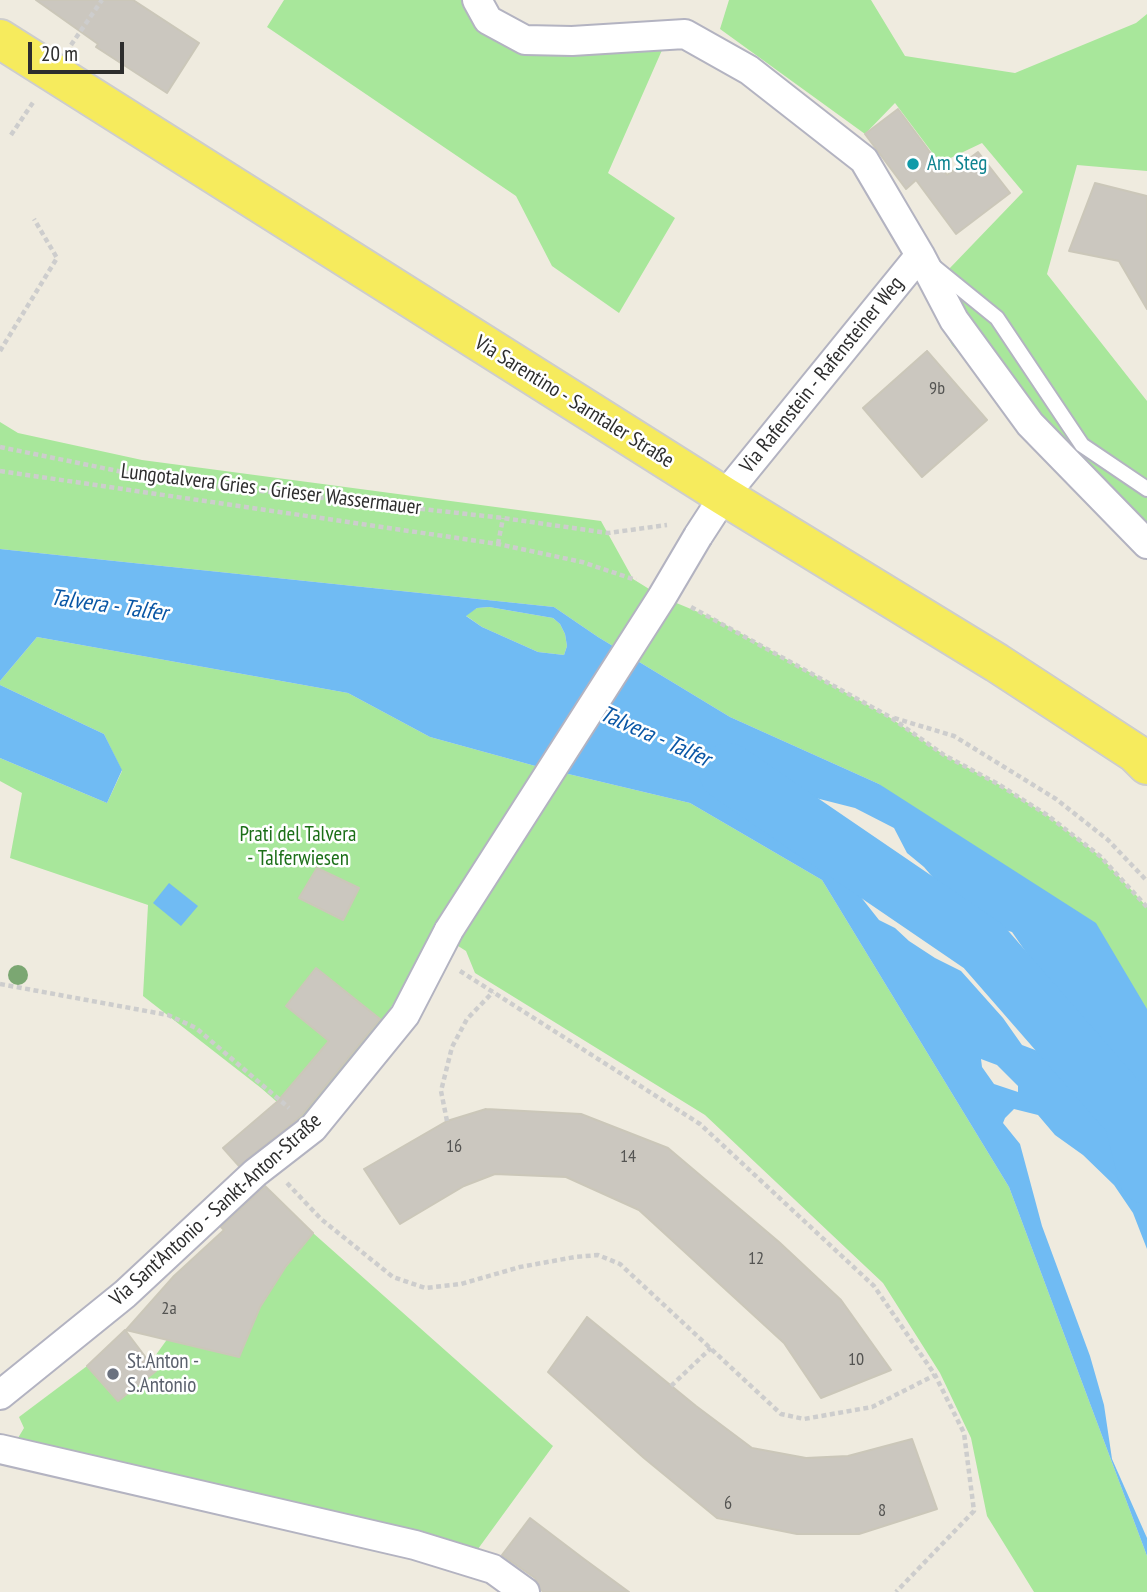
<!DOCTYPE html>
<meta charset="utf-8">
<style>
body{margin:0}
#map{position:relative;width:1147px;height:1592px;overflow:hidden;background:#efebdf;font-family:"PT Sans Narrow",sans-serif}
canvas{display:block}
.scale{position:absolute;left:28px;top:42px;width:96px;height:32px;box-sizing:border-box;border:4px solid #2d2d2d;border-top:0;padding-left:9px;font-size:21px;line-height:24px;white-space:nowrap;color:#2d2d2d;-webkit-text-stroke:5px #fff;paint-order:stroke}
</style>
<div id="map">
<canvas width="1147" height="1592"></canvas>
<div class="scale">20 m</div>
</div>
<script>
const ctx = document.querySelector('canvas').getContext('2d');
ctx.lineJoin = 'round';
function fill(path, color) { ctx.fillStyle = color; ctx.fill(path, 'evenodd'); }
const shape = rows => new Path2D(rows.map(r => 'M' + r).join(''));
function trace(path, color, width, dash) { ctx.strokeStyle = color; ctx.lineWidth = width; ctx.lineCap = dash ? 'butt' : 'round'; ctx.setLineDash(dash || []); ctx.stroke(path); }
function label(font, color, halo, rows, align = 'center') {
  ctx.font = font + ' "PT Sans Narrow",sans-serif'; ctx.lineWidth = 5; ctx.setLineDash([]); ctx.textBaseline = 'middle'; ctx.strokeStyle = halo; ctx.fillStyle = color; for (const [text, x, y, turn = 0] of rows) {
    ctx.save(); ctx.translate(x, y); ctx.rotate((+turn || 0) * Math.PI / 180); ctx.textAlign = isNaN(turn) ? turn : align; if (halo) ctx.strokeText(text, 0, 0); ctx.fillText(text, 0, 0); ctx.restore();
  }
}
fill(shape([
 [284,0,475,0,525,40,666,41,608,173,675,218,619,313,552,266,516,196,267,27],
 [729,0,871,0,905,56,1015,73,1136,23,1147,14,1147,171,1077,165,1047,274,1147,401,1147,558,952,345,924,295,1023,192,982,143,940,163,895,103,865,134,720,29],
 [0,422,18,433,142,460,601,521,633,579,662,597,715,619,889,717,944,755,998,784,1047,815,1100,856,1147,907,1147,1010,879,784,730,717,598,637,554,607,0,549],
 [489,607,553,618,560,624,565,634,567,646,564,655,538,652,482,627,465,615,477,608],
 [37,637,348,693,430,737,539,767,690,803,822,880,1009,1187,1147,1556,1147,1592,1034,1592,987,1516,971,1438,940,1373,883,1283,705,1115,475,973,466,951,436,932,386,1016,344,1072,300,1122,261,1088,143,996,148,905,10,858,22,793,0,781,0,758,107,803,122,771,104,734,0,685,0,681],
 [313,1233,553,1446,475,1553,436,1536,56,1450,18,1438,24,1428,19,1417,87,1366,118,1401,156,1371,150,1363,171,1334,185,1344,239,1357,255,1319,228,1299,264,1301,286,1266]
]), '#a8e79b');
fill(shape([
 [0,549,554,607,598,637,730,717,879,784,1096,923,1147,1009,1147,1249,1133,1213,1114,1185,1083,1155,1055,1135,1038,1115,1014,1109,1005,1118,1003,1123,1020,1144,1042,1226,1090,1356,1104,1405,1112,1459,1147,1538,1147,1556,1009,1187,822,880,690,803,539,767,430,737,348,693,37,637,0,681],
 [489,607,553,618,560,624,565,634,567,646,564,655,538,652,482,627,466,616,477,608],
 [788,791,855,808,894,828,907,853,924,867,959,908,996,927,1012,932,1046,981,1056,1006,1059,1020,1049,1051,1043,1053,1022,1045,1003,1018,961,971,935,958,909,941,895,928,879,920,816,840,777,802,777,794,780,792],
 [981,1059,997,1065,1018,1086,1018,1092,994,1084,982,1067],
 [0,685,104,734,122,770,107,803,0,758],
 [169,883,198,906,181,926,153,903]
]), '#70bbf3');
trace(shape([
 [728,772,983,946,1133,1118,1147,1175]
]), '#70bbf3', 58);
const building = shape([
 [36,0,133,0,199,43,167,93,96,47,98,44,36,0],
 [898,109,947,175,978,152,1010,193,956,234,916,180,906,189,865,134,898,109],
 [1095,183,1147,196,1147,309,1119,261,1069,251,1095,183],
 [927,351,987,420,922,477,863,408,927,351],
 [317,868,359,888,343,920,299,898,317,868],
 [316,968,380,1019,301,1116,239,1166,223,1148,278,1101,329,1041,286,1006,316,968],
 [486,1109,581,1114,668,1148,779,1242,841,1300,891,1370,821,1398,784,1343,639,1210,566,1177,495,1174,464,1186,400,1224,364,1169,447,1121,486,1109],
 [265,1186,313,1233,286,1266,260,1307,239,1357,126,1330,174,1276,224,1230,221,1227,265,1186],
 [587,1317,696,1406,752,1448,806,1458,848,1456,912,1439,937,1509,859,1534,797,1534,717,1518,644,1458,548,1372,587,1317],
 [125,1330,156,1371,118,1401,87,1366,125,1330],
 [530,1518,584,1559,629,1592,544,1592,541,1590,535,1578,502,1555,530,1518]
]);
fill(building, '#cbc7bf');
trace(building, '#cbc7b9', 2);
const lane = shape([
 [933,266,997,318,1082,445,1147,489]
]);
const street = shape([
 [477,0,488,20,525,40,572,41,685,34,749,70,864,160,920,255,724,496,698,536],
 [920,255,954,320,1030,424,1147,544],
 [0,1395,125,1294,255,1173,313,1128,405,1015,449,930],
 [0,1449,415,1545,493,1569,525,1592]
]);
const primary = shape([
 [0,39,724,496,997,663,1135,753,1147,765]
]);
trace(lane, '#b3b3c1', 18);
trace(street, '#b3b3c1', 32);
trace(primary, '#cdcdcd', 42);
trace(shape([
 [71,45,102,0],
 [11,135,34,101],
 [0,351,57,258,34,219],
 [0,447,162,480,503,518,608,533,667,525],
 [0,471,498,544,582,562,636,580],
 [498,544,503,518],
 [691,607,890,717,944,755,998,784,1047,815,1100,856,1147,907],
 [894,718,954,736,1056,799,1108,840,1147,881],
 [460,971,700,1124,874,1286,935,1375,964,1433,974,1511,896,1592],
 [0,984,168,1015,196,1028,289,1108],
 [447,1121,441,1091,452,1047,467,1019,493,992],
 [287,1183,321,1219,393,1277,425,1288,461,1284,520,1267,575,1257,598,1255,620,1264,781,1414,804,1419,872,1407,935,1375],
 [671,1386,711,1348]
]), '#cdcdcd', 4.5, [5, 3.5]);
trace(lane, '#fff', 14);
trace(street, '#fff', 28);
trace(primary, '#f6eb5d', 38);
const streetBridge = shape([
 [449,930,662,597,698,536]
]);
trace(streetBridge, '#b3b3c1', 32, []);
trace(streetBridge, '#fff', 28);
ctx.fillStyle = '#7ba772';
for (const [x, y] of [
 [18,975]
]) { ctx.beginPath(); ctx.arc(x, y, 10, 0, 2 * Math.PI); ctx.fill(); }
for (const [x, y, r, color] of [
 [913,164,7,"#0f9aa8"],
 [113,1374,7,"#6b7280"]
]) { const dot = new Path2D(); dot.arc(x, y, r, 0, 2 * Math.PI); ctx.fillStyle = color; ctx.fill(dot); trace(dot, '#fff', 2.5); }
label('18px', '#545452', null, [
 ["9b",937,389],
 ["16",454,1147],
 ["14",628,1157],
 ["12",756,1259],
 ["2a",169,1309],
 ["10",856,1360],
 ["6",728,1504],
 ["8",882,1511]
]);
label('21px', '#0d838f', '#fff', [
 ["Am Steg",927,164]
], 'left');
label('21px', '#2d2d2d', '#fff', [
 ["Via Rafenstein - Rafensteiner Weg",822,375,-51],
 ["Via Sarentino - Sarntaler Straße",574,402,32],
 ["Lungotalvera Gries - Grieser Wassermauer",271,490,7],
 ["Via Sant'Antonio - Sankt-Anton-Straße",216,1210,-42]
]);
label('21px', '#1c6f18', '#fff', [
 ["Prati del Talvera",298,835],
 ["- Talferwiesen",298,859]
]);
label('21px', '#5b616d', '#fff', [
 ["St.Anton -",127,1362],
 ["S.Antonio",127,1386]
], 'left');
label('italic 23px', '#0956a5', '#fff', [
 ["Talvera - Talfer",109,606,8],
 ["Talvera - Talfer",655,737,24]
]);
</script>
